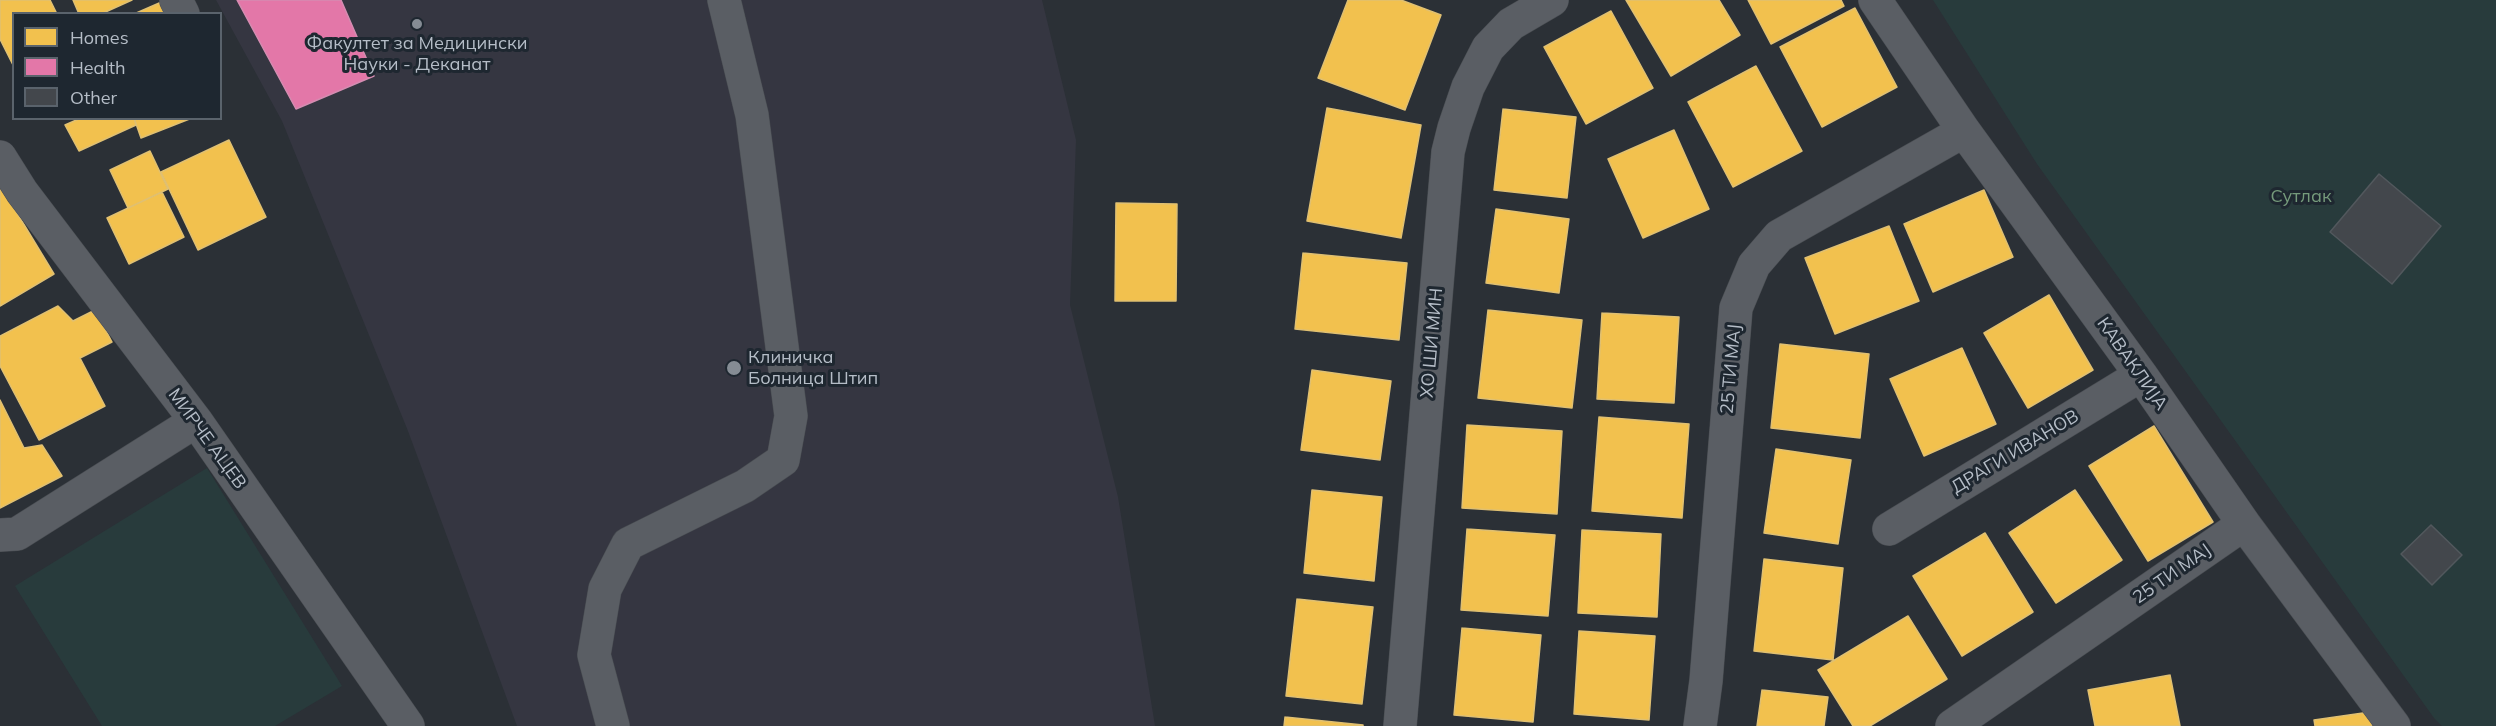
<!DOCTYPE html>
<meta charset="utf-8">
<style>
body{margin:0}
#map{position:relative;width:2496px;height:726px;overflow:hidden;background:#2b3036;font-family:Mulish,sans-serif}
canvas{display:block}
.legend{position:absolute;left:12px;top:12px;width:210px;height:108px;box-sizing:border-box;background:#1e2730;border:2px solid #5a636c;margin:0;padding:8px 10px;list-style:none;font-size:18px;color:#b5bdc7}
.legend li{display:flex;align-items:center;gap:12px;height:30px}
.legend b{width:30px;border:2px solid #5a636c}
</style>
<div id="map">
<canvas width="2496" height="726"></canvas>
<ul class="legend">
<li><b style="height:16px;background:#f2c14e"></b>Homes</li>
<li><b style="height:16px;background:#e377a8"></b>Health</li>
<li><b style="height:16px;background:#43474c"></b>Other</li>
</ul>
</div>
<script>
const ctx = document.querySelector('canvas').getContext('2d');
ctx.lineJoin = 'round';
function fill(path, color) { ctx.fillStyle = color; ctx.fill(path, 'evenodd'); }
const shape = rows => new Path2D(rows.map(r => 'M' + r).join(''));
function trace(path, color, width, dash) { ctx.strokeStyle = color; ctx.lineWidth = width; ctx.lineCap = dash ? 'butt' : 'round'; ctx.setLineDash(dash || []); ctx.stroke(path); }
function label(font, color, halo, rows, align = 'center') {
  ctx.font = font + ' Mulish,sans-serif'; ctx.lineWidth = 6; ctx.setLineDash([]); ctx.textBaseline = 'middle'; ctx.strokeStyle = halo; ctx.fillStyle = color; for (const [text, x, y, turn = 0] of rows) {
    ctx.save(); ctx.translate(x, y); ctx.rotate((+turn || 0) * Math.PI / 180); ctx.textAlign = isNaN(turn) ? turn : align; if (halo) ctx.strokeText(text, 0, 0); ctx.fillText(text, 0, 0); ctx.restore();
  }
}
fill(shape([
 [216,0,1042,0,1076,140,1070,305,1118,497,1155,726,517,726,408,431,282,121]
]), '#353641');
fill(shape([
 [1933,0,2496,0,2496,726,2442,726,2434,718,2037,164],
 [207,468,342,686,275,726,102,726,15,586]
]), '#283b3c');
const homes = shape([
 [0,0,50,0,57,14,14,14,14,67,0,39,0,0],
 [73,0,132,0,101,14,79,14,73,0],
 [166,0,173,14,134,14,166,0],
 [1348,0,1401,0,1441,15,1405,110,1318,78,1348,0],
 [1626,0,1719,0,1740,35,1671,76,1626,0],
 [1748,0,1841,0,1844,6,1771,44,1748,0],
 [1855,8,1897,87,1822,127,1780,47,1855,8],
 [1611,11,1653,88,1586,124,1544,47,1611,11],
 [1756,66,1802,151,1733,187,1688,102,1756,66],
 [1327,108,1421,125,1401,238,1307,221,1327,108],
 [1503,109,1576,117,1567,198,1494,190,1503,109],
 [81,118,134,118,136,125,79,151,65,125,81,118],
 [134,118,192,118,141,138,134,118],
 [1674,130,1709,209,1643,238,1608,159,1674,130],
 [229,140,266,217,198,250,161,172,229,140],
 [150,151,168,189,128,208,110,170,150,151],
 [0,185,54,274,0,306,0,185],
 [1984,190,2013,257,1933,292,1904,224,1984,190],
 [162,192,184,237,129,264,107,218,162,192],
 [1116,203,1177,204,1176,301,1115,301,1116,203],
 [1496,209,1569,219,1559,293,1486,283,1496,209],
 [1889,226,1919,301,1835,334,1805,258,1889,226],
 [1303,253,1407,263,1399,340,1295,329,1303,253],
 [2049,295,2093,370,2028,408,1984,333,2049,295],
 [58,306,73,321,95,310,112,342,80,358,105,406,39,440,0,366,0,336,58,306],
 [1488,310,1582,320,1572,408,1478,398,1488,310],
 [1602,313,1679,317,1674,403,1597,399,1602,313],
 [1780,344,1869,354,1860,438,1771,428,1780,344],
 [1962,348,1996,424,1924,456,1890,379,1962,348],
 [1312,370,1391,381,1380,460,1301,450,1312,370],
 [0,400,24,448,42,445,62,476,0,508,0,400],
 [1599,417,1689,424,1682,518,1592,511,1599,417],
 [1467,425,1562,431,1557,514,1462,508,1467,425],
 [2154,426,2213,522,2148,561,2089,466,2154,426],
 [1776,449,1851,460,1838,544,1764,533,1776,449],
 [1312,490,1382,497,1374,581,1304,573,1312,490],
 [2075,490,2122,560,2056,603,2009,533,2075,490],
 [1467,529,1555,535,1548,616,1461,610,1467,529],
 [1582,530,1661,534,1657,617,1578,613,1582,530],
 [1985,533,2033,612,1962,656,1913,576,1985,533],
 [1764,559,1843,568,1833,660,1754,651,1764,559],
 [1297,599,1373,607,1362,704,1286,696,1297,599],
 [1908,616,1947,679,1870,726,1853,726,1818,670,1908,616],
 [1462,628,1541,635,1533,722,1454,715,1462,628],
 [1579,631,1655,636,1649,720,1574,714,1579,631],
 [2170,675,2180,726,2095,726,2088,690,2170,675],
 [1762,690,1828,697,1824,726,1757,726,1762,690],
 [2370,712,2372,726,2315,726,2314,720,2370,712],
 [1285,717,1363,725,1363,726,1284,726,1285,717]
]);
fill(homes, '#f2c14e');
trace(homes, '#e0c072', 1.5);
const health = shape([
 [237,0,341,0,374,76,296,109,237,0]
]);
fill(health, '#e377a8');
trace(health, '#d58cb1', 1.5);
const building = shape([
 [2379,174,2441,226,2392,284,2330,232,2379,174],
 [2431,525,2462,555,2432,585,2401,554,2431,525]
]);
fill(building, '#43474c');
trace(building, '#52585d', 1.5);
const minor = shape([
 [176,0,183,14],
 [1875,0,1964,131,2141,375,2244,524,2394,726],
 [0,157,22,192,196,421,408,726],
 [1889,529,2141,375],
 [0,535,17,534,196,421],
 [613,726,594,655,605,589,628,544,745,486,783,460,791,416,752,115,724,0],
 [1400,726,1448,152,1454,128,1468,87,1488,48,1511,24,1552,0],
 [1700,726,1706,681,1736,308,1754,265,1779,236,1964,131],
 [1952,726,2244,524]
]);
trace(minor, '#484c51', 34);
trace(minor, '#5a5e64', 33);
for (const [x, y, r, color] of [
 [417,24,6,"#858c94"],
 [734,368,8,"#858c94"]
]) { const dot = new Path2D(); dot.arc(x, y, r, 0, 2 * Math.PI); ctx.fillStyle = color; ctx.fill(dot); trace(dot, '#1e2730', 2); }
label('18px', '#b5bdc7', '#1e2730', [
 ["Факултет за Медицински",417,44],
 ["Науки - Деканат",417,65],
 ["Клиничка",748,358,"left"],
 ["Болница Штип",748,379,"left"]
]);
label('18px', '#759a7b', '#1e2730', [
 ["Сутлак",2301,197]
]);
label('18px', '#b5bdc7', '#1e2730', [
 ["ХО ШИ МИН",1432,343,-85],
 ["КАВАКЛИЈА",2132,364,55],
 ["25 ТИ МАЈ",1731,369,-85],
 ["МИРЧЕ АЦЕВ",207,439,54],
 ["ДРАГИ ИВАНОВ",2015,452,-31],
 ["25 ТИ МАЈ",2172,574,-35]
]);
</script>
